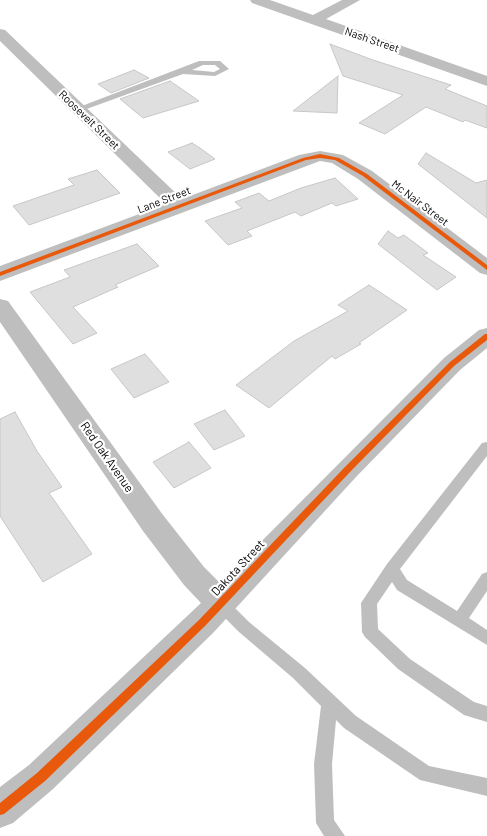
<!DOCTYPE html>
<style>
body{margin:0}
canvas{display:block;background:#fff}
</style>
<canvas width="487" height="836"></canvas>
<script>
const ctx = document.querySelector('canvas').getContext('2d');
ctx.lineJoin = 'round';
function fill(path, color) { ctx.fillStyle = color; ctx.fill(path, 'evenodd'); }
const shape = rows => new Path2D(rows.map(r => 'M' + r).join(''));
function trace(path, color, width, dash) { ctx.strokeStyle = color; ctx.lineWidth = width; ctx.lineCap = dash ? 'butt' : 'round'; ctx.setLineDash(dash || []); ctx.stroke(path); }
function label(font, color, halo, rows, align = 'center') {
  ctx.font = font + ' Barlow,sans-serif'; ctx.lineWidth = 4.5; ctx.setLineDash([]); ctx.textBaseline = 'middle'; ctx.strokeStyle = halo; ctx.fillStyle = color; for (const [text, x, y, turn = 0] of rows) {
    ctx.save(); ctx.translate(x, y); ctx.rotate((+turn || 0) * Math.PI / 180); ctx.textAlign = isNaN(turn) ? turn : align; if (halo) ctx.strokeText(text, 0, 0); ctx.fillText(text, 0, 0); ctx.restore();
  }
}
const building = shape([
 [330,44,373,60,451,85,445,89,487,106,487,128,465,120,463,122,426,107,385,134,359,123,403,95,343,76,330,44],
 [134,70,149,78,111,93,98,84,134,70],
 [338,76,337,113,293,111,338,76],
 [170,81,199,101,143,118,120,99,170,81],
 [192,143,200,148,215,159,190,169,168,152,192,143],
 [426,153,476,183,487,180,487,218,418,164,426,153],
 [97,170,120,193,29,225,13,206,74,185,68,179,97,170],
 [335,178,358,199,336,206,332,203,301,216,295,212,247,231,252,236,228,245,205,221,242,208,235,202,259,193,269,201,301,188,335,178],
 [388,231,398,238,404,235,428,253,423,255,456,277,437,290,378,244,388,231],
 [137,244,159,266,115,285,118,287,73,307,97,333,73,344,30,292,70,277,64,270,137,244],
 [369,285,407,310,359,343,361,344,335,359,332,356,269,408,236,385,294,341,348,311,338,305,369,285],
 [145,354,169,382,134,398,111,369,145,354],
 [225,410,245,436,214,450,194,424,225,410],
 [15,412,37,451,62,487,49,493,92,554,43,582,0,516,0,419,15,412],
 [189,442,211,468,174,488,153,462,189,442]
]);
fill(building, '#dfdfdf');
trace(building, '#c7c7c7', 1);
fill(shape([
 [199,61,220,61,229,69,215,76,183,74,81,111,74,109,199,61],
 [203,65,215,65,220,69,214,72,192,70,203,65],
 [487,442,487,456,400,569,407,580,457,611,482,574,487,572,487,591,469,618,487,630,487,645,397,590,392,582,377,604,378,629,410,659,474,702,487,706,487,722,464,715,398,669,365,637,362,632,361,603,387,564,482,443,487,442],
 [221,597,226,599,249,622,305,668,356,716,429,766,487,778,487,796,420,780,344,728,336,720,332,764,334,820,345,836,324,836,316,823,314,764,321,706,293,678,239,632,216,609,213,604,216,599,221,597]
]), '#bebebe');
fill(shape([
 [250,0,270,0,313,15,342,0,360,0,326,19,487,76,487,86,252,3,250,0],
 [0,29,5,30,182,199,299,155,320,151,343,155,372,171,487,258,487,275,480,273,358,179,332,163,320,161,0,281,0,266,166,204,0,41,0,29],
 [0,299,8,301,163,515,204,567,220,583,444,358,479,330,487,328,487,348,460,370,356,477,213,633,53,789,13,823,0,828,0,787,29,765,201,603,184,585,143,531,0,322,0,299]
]), '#bebebe');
fill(shape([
 [320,154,339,158,367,174,487,265,487,270,363,176,335,160,320,158,306,160,0,276,0,272,303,158,320,154],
 [485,334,487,334,487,340,454,366,350,472,205,626,45,781,4,814,0,815,0,803,37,773,199,620,344,468,450,362,485,334]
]), '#e8590c');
label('11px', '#000', '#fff', [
 ["Nash Street",372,40,19],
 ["Roosevelt Street",89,120,44],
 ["Lane Street",164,200,-21],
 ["Mc Nair Street",420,203,37]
]);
label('12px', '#000', '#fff', [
 ["Red Oak Avenue",107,457,55],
 ["Dakota Street",238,568,-47]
]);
</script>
